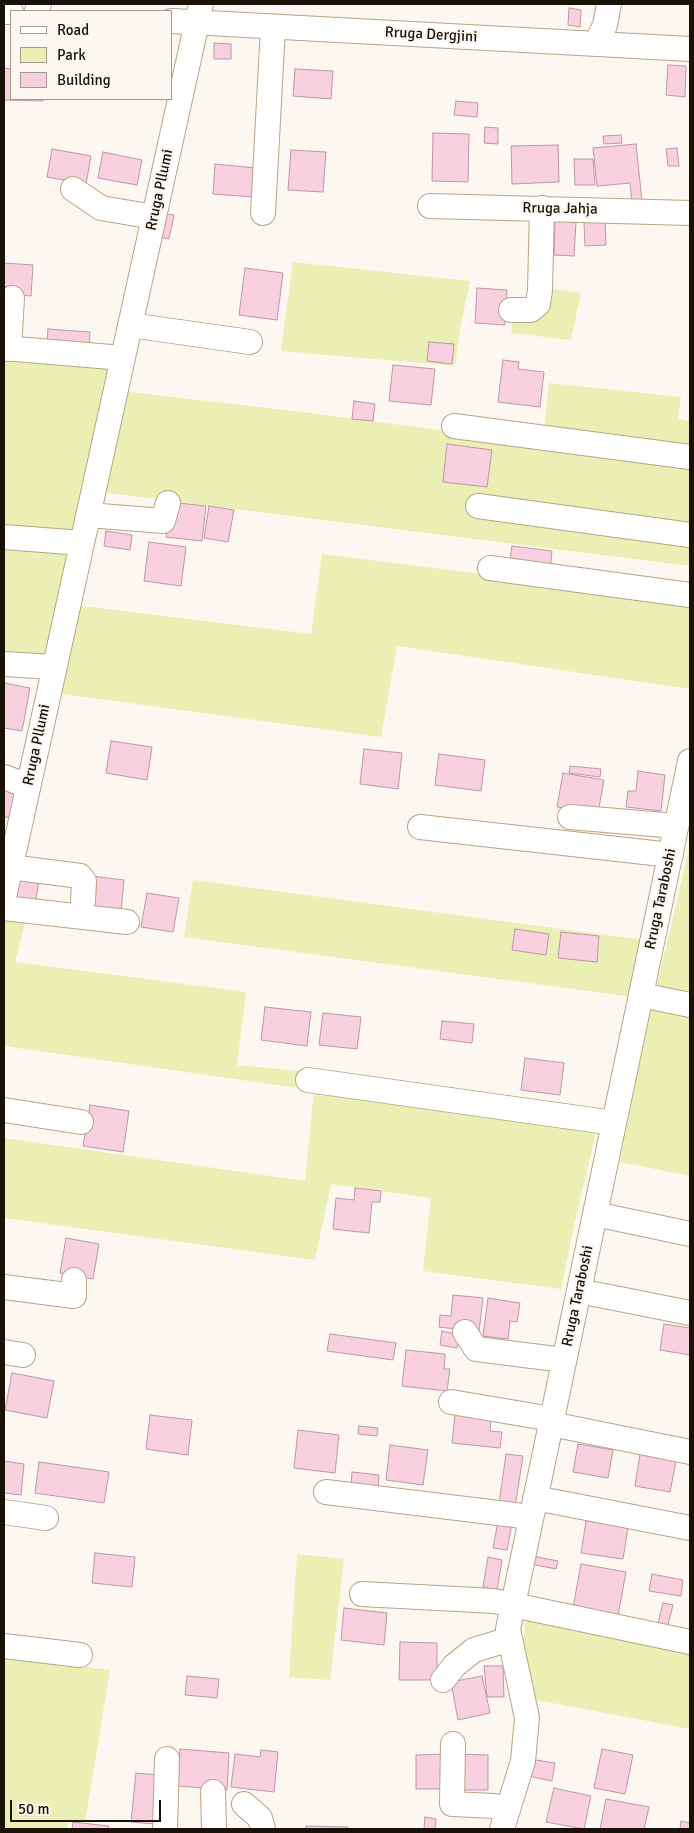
<!DOCTYPE html>
<style>
body{margin:0}
#map{position:relative;width:694px;height:1833px;overflow:hidden;background:#fcf7f1;font-family:Signika,sans-serif}
canvas{display:block}
.frame{position:absolute;inset:0;border:5px solid #1a1107;pointer-events:none}
.legend{position:absolute;left:10px;top:10px;width:162px;height:90px;box-sizing:border-box;background:#fcf7f1;border:1px solid #a29b93;margin:0;padding:6px 9px;list-style:none;font-size:15px;color:#1a1107}
.legend li{display:flex;align-items:center;gap:10px;height:25px}
.legend b{width:25px;border:1px solid #a29b93}
.scale{position:absolute;left:10px;top:1800px;width:151px;height:22px;box-sizing:border-box;border:2px solid #1a1107;border-top:0;padding-left:6px;font-size:15px;line-height:18px;white-space:nowrap;color:#1a1107;-webkit-text-stroke:4px #fcf7f1;paint-order:stroke}
</style>
<div id="map">
<canvas width="694" height="1833"></canvas>
<div class="frame"></div>
<ul class="legend">
<li><b style="height:6px;background:#fff"></b>Road</li>
<li><b style="height:14px;background:#eaf0b4"></b>Park</li>
<li><b style="height:14px;background:#f9d0df"></b>Building</li>
</ul>
<div class="scale">50 m</div>
</div>
<script>
const ctx = document.querySelector('canvas').getContext('2d');
ctx.lineJoin = 'round';
function fill(path, color) { ctx.fillStyle = color; ctx.fill(path, 'evenodd'); }
const shape = rows => new Path2D(rows.map(r => 'M' + r).join(''));
function trace(path, color, width, dash) { ctx.strokeStyle = color; ctx.lineWidth = width; ctx.lineCap = dash ? 'butt' : 'round'; ctx.setLineDash(dash || []); ctx.stroke(path); }
function label(font, color, halo, rows, align = 'center') {
  ctx.font = font + ' Signika,sans-serif'; ctx.lineWidth = 4.5; ctx.setLineDash([]); ctx.textBaseline = 'middle'; ctx.strokeStyle = halo; ctx.fillStyle = color; for (const [text, x, y, turn = 0] of rows) {
    ctx.save(); ctx.translate(x, y); ctx.rotate((+turn || 0) * Math.PI / 180); ctx.textAlign = isNaN(turn) ? turn : align; if (halo) ctx.strokeText(text, 0, 0); ctx.fillText(text, 0, 0); ctx.restore();
  }
}
fill(shape([
 [293,262,470,281,460,329,455,366,281,351],
 [546,288,581,293,571,340,511,333,513,315],
 [4,354,115,362,74,536,4,531],
 [549,383,681,397,678,419,690,421,690,453,544,433],
 [120,391,302,412,690,463,690,566,100,492],
 [4,545,70,550,50,657,4,660],
 [322,554,690,600,690,689,397,646,381,737,55,693,74,605,311,634],
 [689,849,690,849,690,1176,620,1162,638,1066],
 [193,880,644,940,634,997,184,937],
 [6,914,27,916,15,962,246,992,237,1065,307,1072,305,1089,4,1046,4,924],
 [314,1090,597,1129,576,1217,561,1289,423,1271,431,1198,331,1184,315,1260,4,1218,4,1138,305,1181],
 [297,1554,344,1559,330,1680,289,1677],
 [526,1615,690,1649,690,1729,536,1700,523,1645],
 [4,1657,110,1670,85,1822,68,1820,67,1829,4,1829]
]), '#eaf0b4');
const building = shape([
 [569,8,581,10,580,27,568,25,569,8],
 [214,43,231,44,231,59,214,59,214,43],
 [668,65,686,66,685,97,666,95,668,65],
 [4,68,11,69,11,99,43,99,43,101,4,100,4,68],
 [295,69,333,71,331,99,293,96,295,69],
 [456,101,478,103,477,117,454,115,456,101],
 [485,127,498,128,498,144,484,143,485,127],
 [433,133,469,134,468,182,432,181,433,133],
 [621,135,622,143,604,144,603,136,621,135],
 [636,144,642,201,632,202,630,183,597,186,593,148,636,144],
 [558,145,559,182,512,184,511,146,558,145],
 [677,148,679,166,668,166,666,149,677,148],
 [52,149,91,156,86,184,47,177,52,149],
 [291,150,326,152,323,192,288,190,291,150],
 [103,152,142,160,137,185,98,178,103,152],
 [574,159,593,159,595,185,575,185,574,159],
 [215,164,256,168,254,197,213,194,215,164],
 [163,214,174,215,169,239,159,237,163,214],
 [555,221,576,222,574,256,554,255,555,221],
 [605,221,606,245,585,246,584,222,605,221],
 [4,263,33,265,31,296,4,294,4,263],
 [245,268,283,273,277,320,239,315,245,268],
 [477,288,507,290,505,325,475,323,477,288],
 [48,329,90,332,89,346,47,343,48,329],
 [429,342,454,344,452,364,427,361,429,342],
 [503,360,519,362,518,369,544,372,540,407,498,402,503,360],
 [393,365,435,369,431,405,389,401,393,365],
 [354,401,375,404,373,421,352,419,354,401],
 [447,444,492,450,487,487,443,482,447,444],
 [170,502,206,506,202,541,166,537,170,502],
 [209,506,234,510,228,542,204,538,209,506],
 [106,531,132,535,130,550,104,546,106,531],
 [149,542,186,547,181,586,144,581,149,542],
 [512,546,552,551,550,571,509,566,512,546],
 [4,683,30,688,22,731,4,728,4,683],
 [111,741,152,747,147,780,106,773,111,741],
 [364,749,402,753,398,789,360,784,364,749],
 [439,754,485,760,481,791,435,785,439,754],
 [570,766,601,769,600,777,569,773,570,766],
 [638,771,665,775,661,811,626,807,628,791,636,791,638,771],
 [563,773,604,780,598,813,557,807,563,773],
 [4,788,18,792,13,818,4,817,4,788],
 [20,876,39,879,35,907,16,905,20,876],
 [92,876,124,880,121,912,88,908,92,876],
 [147,893,179,898,173,932,141,927,147,893],
 [515,929,549,934,546,955,512,950,515,929],
 [561,932,599,936,597,962,558,958,561,932],
 [265,1007,311,1012,307,1046,261,1040,265,1007],
 [323,1013,361,1017,357,1049,319,1045,323,1013],
 [442,1021,474,1024,472,1043,440,1039,442,1021],
 [525,1058,564,1063,560,1095,521,1090,525,1058],
 [90,1105,129,1111,123,1152,83,1146,90,1105],
 [355,1188,381,1191,380,1202,372,1202,369,1233,333,1229,336,1198,354,1200,355,1188],
 [66,1238,99,1244,93,1279,60,1273,66,1238],
 [453,1295,483,1298,479,1332,439,1327,440,1315,451,1316,453,1295],
 [488,1298,520,1303,517,1322,510,1321,508,1339,483,1336,488,1298],
 [664,1324,690,1328,690,1355,660,1350,664,1324],
 [442,1331,459,1335,457,1348,440,1345,442,1331],
 [330,1334,396,1343,393,1360,327,1351,330,1334],
 [406,1350,445,1354,444,1369,450,1369,447,1391,402,1386,406,1350],
 [12,1373,54,1381,47,1418,5,1410,12,1373],
 [150,1415,192,1420,188,1455,146,1449,150,1415],
 [455,1415,491,1419,490,1431,502,1432,500,1448,452,1443,455,1415],
 [359,1426,378,1428,377,1436,358,1434,359,1426],
 [298,1430,339,1435,335,1473,294,1468,298,1430],
 [578,1444,613,1450,608,1478,573,1472,578,1444],
 [390,1445,428,1450,423,1485,386,1480,390,1445],
 [506,1454,523,1456,515,1507,499,1504,506,1454],
 [640,1454,676,1461,670,1492,635,1486,640,1454],
 [4,1461,24,1464,21,1495,4,1493,4,1461],
 [39,1462,109,1472,104,1503,35,1493,39,1462],
 [352,1472,379,1475,378,1489,351,1486,352,1472],
 [498,1521,512,1523,507,1550,493,1548,498,1521],
 [586,1521,628,1527,623,1559,581,1553,586,1521],
 [95,1553,135,1557,132,1587,92,1583,95,1553],
 [532,1556,558,1561,556,1569,531,1564,532,1556],
 [488,1557,502,1560,497,1590,483,1587,488,1557],
 [581,1564,626,1572,618,1616,573,1608,581,1564],
 [652,1574,683,1580,681,1596,649,1591,652,1574],
 [663,1603,673,1605,667,1629,657,1627,663,1603],
 [344,1608,387,1613,384,1645,341,1640,344,1608],
 [400,1642,437,1643,437,1680,399,1680,400,1642],
 [484,1666,503,1666,504,1697,487,1697,484,1666],
 [187,1676,219,1679,217,1698,185,1695,187,1676],
 [482,1676,490,1713,458,1720,451,1682,482,1676],
 [180,1749,229,1753,227,1790,178,1786,180,1749],
 [602,1749,633,1755,625,1794,594,1788,602,1749],
 [261,1750,278,1752,274,1792,231,1787,235,1754,260,1757,261,1750],
 [445,1754,445,1789,416,1789,416,1755,445,1754],
 [458,1754,488,1755,488,1790,457,1790,458,1754],
 [530,1759,555,1763,552,1781,528,1776,530,1759],
 [136,1773,159,1775,155,1824,131,1822,136,1773],
 [554,1788,591,1796,584,1829,546,1822,554,1788],
 [606,1799,649,1807,644,1829,600,1829,606,1799],
 [425,1817,436,1819,435,1829,424,1829,425,1817],
 [681,1821,690,1823,690,1829,680,1829,681,1821],
 [73,1822,109,1826,108,1829,72,1829,73,1822],
 [306,1826,348,1827,348,1829,306,1829,306,1826]
]);
fill(building, '#f9d0df');
trace(building, '#bd97a4', 1);
const minor = shape([
 [37,11,39,4],
 [4,12,11,12],
 [171,21,690,49],
 [596,44,605,25,609,4],
 [73,189,101,208,154,217],
 [430,206,690,213],
 [263,213,273,27],
 [511,310,531,310,538,304,540,290,542,208],
 [130,325,250,342],
 [4,348,123,358],
 [9,349,12,298],
 [454,426,690,457],
 [478,506,690,535],
 [88,515,163,521,168,503],
 [4,537,82,543],
 [490,568,690,595],
 [4,664,54,667],
 [4,777,28,786],
 [570,817,676,826],
 [420,827,671,855],
 [10,867,80,876,84,881,83,901],
 [4,897,201,4],
 [4,908,127,922],
 [641,995,690,1005],
 [308,1080,614,1123],
 [4,1110,81,1122],
 [595,1214,690,1234],
 [4,1287,74,1296,74,1280],
 [579,1291,690,1313],
 [465,1332,476,1349,564,1360],
 [4,1352,23,1355],
 [451,1402,552,1419],
 [551,1424,690,1452],
 [326,1492,531,1517],
 [535,1498,690,1528],
 [4,1512,46,1518],
 [362,1594,494,1601,690,1642],
 [4,1646,80,1655],
 [443,1680,454,1666,474,1650,510,1639],
 [453,1744,452,1804,494,1806,508,1809],
 [213,1792,214,1829],
 [244,1804,260,1818,263,1829],
 [165,1829,167,1759],
 [502,1829,523,1761,527,1718,508,1629,690,761]
]);
trace(minor, '#bba386', 26);
trace(minor, '#fff', 24);
label('15px', '#1a1107', '#fcf7f1', [
 ["Rruga Dergjini",431,35,3],
 ["Rruga Pllumi",160,190,-78],
 ["Rruga Jahja",560,209,1],
 ["Rruga Pllumi",37,745,-78],
 ["Rruga Taraboshi",661,899,-78],
 ["Rruga Taraboshi",578,1296,-78]
]);
</script>
